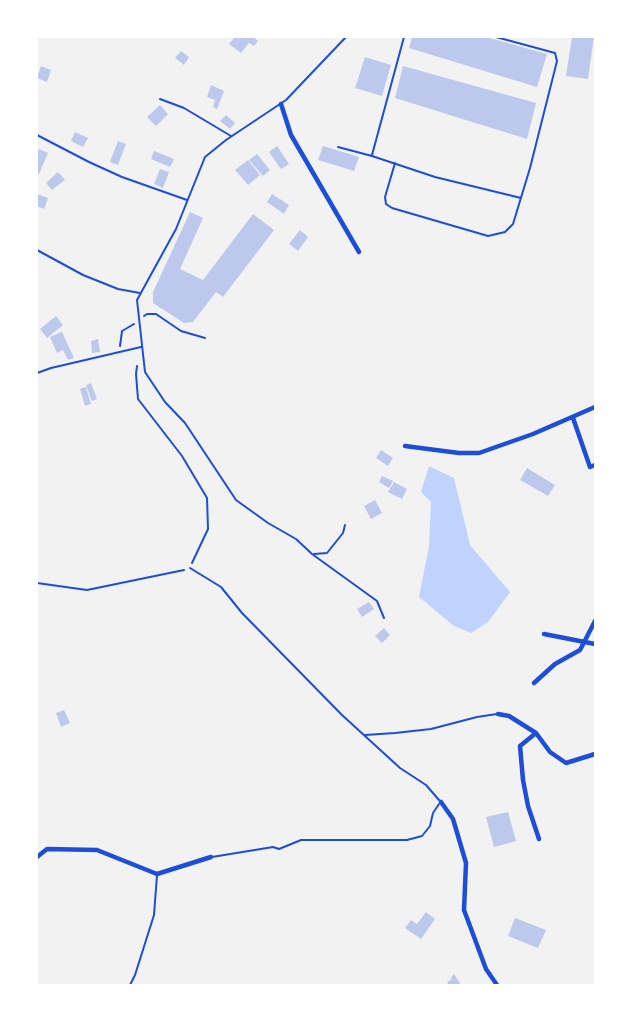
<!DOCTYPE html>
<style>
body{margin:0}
#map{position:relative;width:632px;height:1022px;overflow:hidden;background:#f2f2f2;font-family:"Noto Sans",sans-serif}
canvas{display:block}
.frame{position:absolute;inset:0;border:38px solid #fff;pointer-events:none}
</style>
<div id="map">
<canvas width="632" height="1022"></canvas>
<div class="frame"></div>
</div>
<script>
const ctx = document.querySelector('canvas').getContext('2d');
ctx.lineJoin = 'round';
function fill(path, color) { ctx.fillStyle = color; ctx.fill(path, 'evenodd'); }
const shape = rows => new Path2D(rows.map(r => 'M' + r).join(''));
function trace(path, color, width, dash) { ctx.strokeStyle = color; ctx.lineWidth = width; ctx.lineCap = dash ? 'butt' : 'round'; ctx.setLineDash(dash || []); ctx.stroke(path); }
fill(shape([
 [429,466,454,478,470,545,510,592,488,622,471,633,454,626,419,597,429,546,431,502,421,492]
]), '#bfd3fe');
fill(shape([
 [235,37,253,37,258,41,254,46,249,43,241,53,229,44],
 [412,37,486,37,547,54,537,87,409,48],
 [572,37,594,37,588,79,566,76],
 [181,51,189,57,184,65,175,58],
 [365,57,391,65,382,96,355,88],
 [41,66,51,70,47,82,37,78],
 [403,66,536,103,527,139,395,98],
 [211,85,224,91,217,109,213,107,215,100,207,97],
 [160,105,168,114,156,126,147,117],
 [226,115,235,123,230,129,220,121],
 [75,132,88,138,83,147,71,141],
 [118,141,126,144,118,165,110,162],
 [277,146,289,164,281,169,269,152],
 [323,146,359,157,354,171,318,160],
 [39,149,48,153,39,174,37,173,37,154],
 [154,151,174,159,170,167,151,159],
 [257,154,270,170,263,176,249,160],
 [248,160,260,175,248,185,235,170],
 [160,169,169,172,163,188,154,184],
 [58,172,65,180,52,190,46,183],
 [37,194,48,198,44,209,37,206],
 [272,194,289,205,284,214,267,202],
 [190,212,203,218,180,269,203,280,253,214,274,230,223,297,216,292,193,322,184,323,153,303,153,292],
 [300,230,308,237,298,251,289,244],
 [56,316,63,325,47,338,40,329],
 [62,332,74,358,68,360,63,350,57,353,50,337],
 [98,339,100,352,92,353,91,341],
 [91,383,97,399,92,401,86,385],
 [86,387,91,404,85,406,80,389],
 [381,450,393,458,388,466,376,458],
 [527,468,555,485,548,496,520,480],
 [382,476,393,481,389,488,379,482],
 [394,482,407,489,402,499,388,492],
 [375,500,382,513,371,519,364,506],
 [369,602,374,609,362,617,357,609],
 [384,628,390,635,382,643,375,636],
 [64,710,70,723,61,727,56,713],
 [508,812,516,841,494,847,486,817],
 [426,912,435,919,421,939,405,928,411,920,417,924],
 [515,918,546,930,538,948,508,936],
 [454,974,461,985,449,985,447,982,452,979,451,977]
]), '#bdc9ec');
trace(shape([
 [144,316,147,314,156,314,181,331,205,338],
 [120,346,122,331,134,324],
 [137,366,136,374,138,399,182,456,207,498,208,529,192,563],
 [37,583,87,590,184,570]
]), '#1d4ed8', 2);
trace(shape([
 [346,37,286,100,226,140,205,157,176,229,137,300,145,372,165,402,185,423,236,500,268,523,296,539,312,554,377,601,384,618],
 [160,99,184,108,231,136],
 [37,135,89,162,122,177,187,200],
 [338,147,372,156,435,177,521,198],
 [372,155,404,37],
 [395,163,385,197,386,204,392,208,488,236,505,232,513,224,530,168,557,61,555,53,496,37],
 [37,250,83,275,118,289,140,293],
 [37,373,51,368,141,347],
 [314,554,327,553,343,533,345,525],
 [190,568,221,587,242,613,342,715,400,768,426,785,439,800],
 [365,735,395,733,431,729,477,717,497,714],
 [212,857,273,847,279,849,301,840,407,840,422,836,430,826,433,813,439,804],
 [130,985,135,975,154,915,157,875]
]), '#1d4ed8', 2);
trace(shape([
 [281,104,291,135,359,252],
 [573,418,590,467,595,465],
 [405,446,459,453,479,453,533,434,595,407],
 [544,634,595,644],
 [534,683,555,664,580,650,595,621],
 [498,714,509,716,536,733,550,752,566,763,595,754],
 [536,733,520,746,523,780,528,806,539,839],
 [441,802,453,819,466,863,464,910,486,969,497,985],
 [37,857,47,849,97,850,157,874,211,857]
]), '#1d4ed8', 4.5);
</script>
